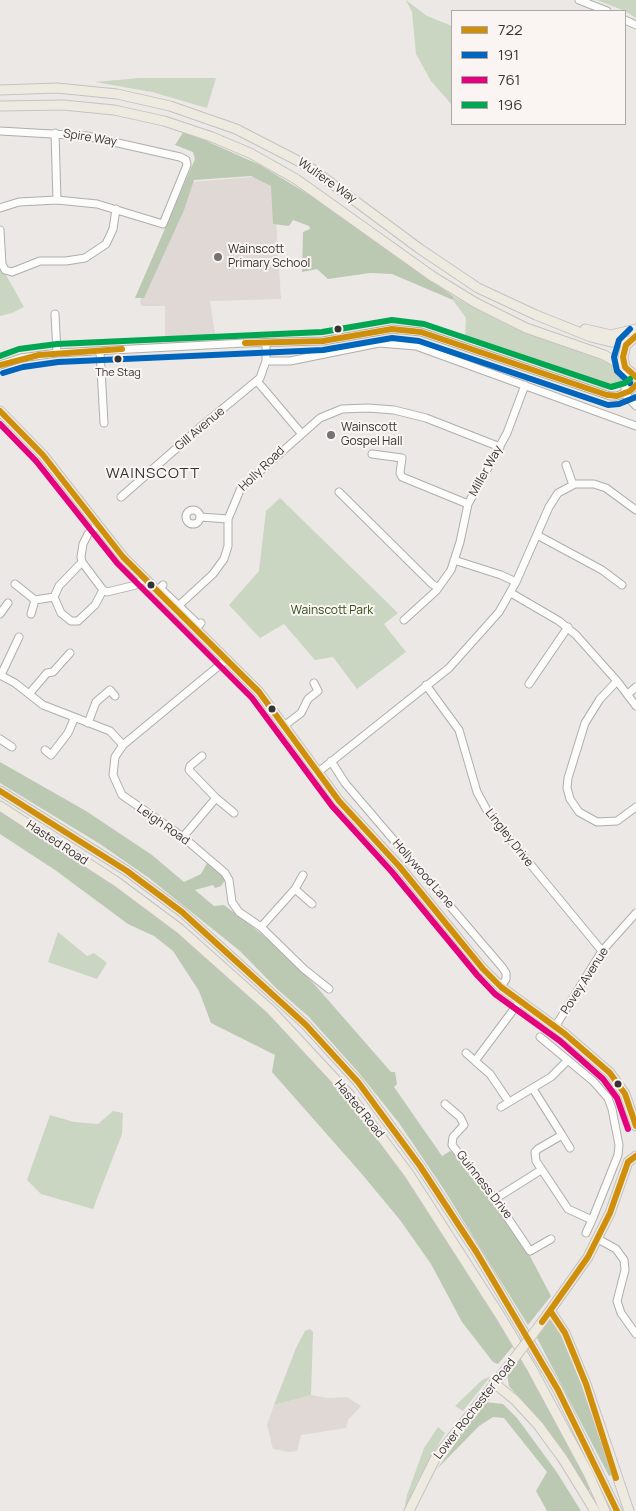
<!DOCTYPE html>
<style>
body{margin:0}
#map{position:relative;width:636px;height:1511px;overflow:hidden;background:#ebe8e6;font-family:Manrope,sans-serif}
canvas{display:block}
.legend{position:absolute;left:451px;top:10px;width:175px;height:115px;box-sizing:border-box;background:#faf5f2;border:1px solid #aca8a6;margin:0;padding:6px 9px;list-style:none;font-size:15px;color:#363433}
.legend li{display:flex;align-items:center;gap:10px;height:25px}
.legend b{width:25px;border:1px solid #aca8a6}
</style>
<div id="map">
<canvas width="636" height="1511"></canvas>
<ul class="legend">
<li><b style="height:6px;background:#d08f0a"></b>722</li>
<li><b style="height:6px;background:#0065bd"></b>191</li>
<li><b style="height:6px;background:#e5007d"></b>761</li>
<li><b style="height:6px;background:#00a651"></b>196</li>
</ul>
</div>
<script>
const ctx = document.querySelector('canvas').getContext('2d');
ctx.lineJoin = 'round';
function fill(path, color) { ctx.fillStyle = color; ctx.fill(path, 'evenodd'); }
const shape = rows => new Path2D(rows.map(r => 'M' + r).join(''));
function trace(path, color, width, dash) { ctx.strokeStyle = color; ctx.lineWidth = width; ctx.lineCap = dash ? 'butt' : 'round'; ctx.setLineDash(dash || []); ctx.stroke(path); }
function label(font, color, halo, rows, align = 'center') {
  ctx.font = font + ' Manrope,sans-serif'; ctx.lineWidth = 4; ctx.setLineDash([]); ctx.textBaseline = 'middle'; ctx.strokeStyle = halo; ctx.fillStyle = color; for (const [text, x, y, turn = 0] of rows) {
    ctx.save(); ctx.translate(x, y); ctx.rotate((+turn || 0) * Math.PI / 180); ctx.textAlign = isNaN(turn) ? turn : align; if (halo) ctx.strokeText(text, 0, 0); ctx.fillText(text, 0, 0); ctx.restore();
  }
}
fill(shape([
 [253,177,274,185,281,299,210,301,216,341,165,345,165,306,141,306,140,301,191,182],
 [311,1395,328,1398,347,1397,361,1406,348,1420,346,1428,301,1435,297,1451,289,1452,273,1449,267,1425,274,1405]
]), '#dfd8d4');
fill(shape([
 [406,0,427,16,452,26,452,105,431,81,416,54,412,12],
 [597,0,636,0,636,18,625,11],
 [139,78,216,78,207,108,152,92,95,82],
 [0,271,6,275,24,307,12,313,0,316],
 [454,297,509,326,610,363,624,376,622,386,611,390,602,388,469,342,465,337,466,318,453,300],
 [280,498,398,613,384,624,406,652,357,689,333,657,315,660,284,624,260,638,229,605,259,571,266,511],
 [58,932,87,956,94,953,107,963,97,979,48,962],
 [113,1111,123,1113,122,1134,93,1209,41,1194,27,1180,50,1115,74,1122,98,1124],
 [310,1329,313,1332,311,1395,274,1405,296,1348,305,1331],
 [491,1376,463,1411,455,1406,482,1380],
 [438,1427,445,1433,417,1482,404,1511,407,1495,424,1448]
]), '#cbd6c2');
fill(shape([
 [184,131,260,165,331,208,454,297,453,300,392,274,370,273,328,279,317,269,302,272,303,232,310,229,309,226,293,220,289,226,273,224,271,186,251,176,194,180,184,210,144,298,135,298,195,159,193,152,175,145],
 [0,762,86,811,152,855,184,882,201,874,207,863,223,874,226,879,221,886,215,888,213,885,195,890,214,906,224,905,249,924,282,951,315,985,391,1072,395,1072,397,1084,394,1087,442,1156,450,1151,456,1154,522,1241,551,1296,528,1325,443,1188,399,1123,359,1073,308,1016,277,989,240,951,149,878,100,844,0,783],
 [0,809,125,891,184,936,236,982,305,1050,383,1144,470,1274,514,1345,498,1364,493,1362,462,1322,431,1264,400,1220,361,1173,272,1072,275,1055,211,1023,199,991,173,951,154,936,128,924,55,870,0,834],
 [549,1319,556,1320,567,1340,613,1474,609,1476,537,1338,544,1323],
 [521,1357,558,1423,590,1489,588,1491,548,1431,509,1386,507,1374],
 [485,1402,503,1404,517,1418,556,1471,581,1511,547,1511,536,1491,547,1472,504,1418,493,1417,479,1426,437,1469]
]), '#bcc9b2');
const minor = shape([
 [579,0,607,11],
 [625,20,636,25],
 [0,131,87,136,180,157,186,160,187,165,163,224,97,204,57,200,19,202,0,208],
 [55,133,57,200],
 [0,230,2,264,5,270,12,272,40,261,66,261,85,258,106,244,113,229,116,209],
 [55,314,57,353],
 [100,351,104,423],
 [266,361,290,361,379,343,416,346,636,426],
 [0,365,21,358,57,353,245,343,323,341,392,329,421,332,610,396,617,396,630,391,636,385],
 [625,367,625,392],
 [257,381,301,433],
 [624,393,636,406],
 [372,454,402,458,400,473,402,477,468,504],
 [566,465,573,485],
 [339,492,432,584,437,587],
 [121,497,203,425,260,378,266,361,266,343],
 '186 517a7 7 0 1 1 14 0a7 7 0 1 1-14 0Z',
 [200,517,228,519],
 [98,525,88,534,83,544,81,557,82,562,59,586,54,597,61,613,71,621,78,621,95,605,103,590,107,592,136,585,144,578],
 [537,535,602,570,622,585],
 [454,560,501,575,516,582],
 [82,562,103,590],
 [15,584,35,600,54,597],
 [163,585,160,588,199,625,201,623],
 [511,593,559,621,576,635,617,681,636,706],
 [175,609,213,574,224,559,228,546,228,519,241,488,320,418,342,409,368,408,394,410,426,418,500,447],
 [0,614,8,603],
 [31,614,35,600],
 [404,620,436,591,451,570,460,542,468,504,507,433,525,385],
 [227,659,123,745,115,757,113,775,122,795,183,837,225,873,229,880,232,902,239,912,261,927,304,969,329,989],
 [0,675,15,683,43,705,110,731,123,745],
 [1,675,19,637],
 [617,681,600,699,585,723,568,778,567,788,570,799,579,812,597,822,617,821,636,807],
 [529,684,568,627],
 [426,685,459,730,477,792,489,814,602,951],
 [29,694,47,673,53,672,70,653],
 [628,694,636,687],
 [88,723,96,702,110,690,115,696],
 [284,726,301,713,308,699,318,691,314,683],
 [0,739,12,747],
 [45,750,51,755,68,733,74,719],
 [202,756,190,766,189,770,216,798],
 [331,761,345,783,502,967,506,973,506,979,501,987],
 [317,773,449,668,499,612,516,582,549,507,558,493,575,484,594,484,606,488,636,510],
 [183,837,216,798,234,813],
 [295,889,303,875],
 [261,927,295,889,312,904],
 [555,1027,602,951,636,913],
 [540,1037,593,1081,608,1098,612,1109,619,1145,618,1155,592,1220],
 [466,1053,475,1061],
 [533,1089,562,1135,538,1149,535,1152,536,1161,568,1209,592,1220,586,1233],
 [509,1102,490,1074,475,1061,520,1001],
 [445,1104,460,1117,464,1125,453,1137,452,1145,495,1199,530,1251,551,1239],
 [501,1107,551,1077,568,1060],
 [562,1135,570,1148],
 [495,1199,541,1170],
 [598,1239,616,1249,624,1260,625,1270,617,1301,621,1313,636,1334]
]);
const major = shape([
 [0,90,57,88,117,94,170,106,236,129,308,166,420,249,478,288,536,315,591,337,611,342,629,341],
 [0,106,63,105,114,110,164,121,212,137,250,153,296,179,432,276,476,303,526,328,604,355,625,367],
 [585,329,611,335,636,329],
 [636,336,626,345,623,357,625,367,636,377],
 [0,411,43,455,123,557,259,692,339,801,399,866,483,969,501,987,565,1034,610,1073,625,1094,636,1126],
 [0,791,127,871,182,912,306,1025,358,1082,420,1166,477,1253,558,1390,617,1511],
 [0,806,117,882,180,929,271,1010,349,1094,409,1174,499,1314,532,1369,588,1473,605,1511],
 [551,1312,565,1333,586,1384,629,1511],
 [542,1322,588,1257,610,1213,628,1162,636,1156],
 [494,1383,515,1400,538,1425,563,1459,595,1511],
 [409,1511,435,1459,507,1368]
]);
trace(minor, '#b0aeac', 9);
trace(major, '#c4c3c2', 11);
trace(minor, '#fcfcfb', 7);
trace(major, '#eeeae0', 9);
const majorBridge = shape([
 [507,1368,542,1322]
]);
trace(majorBridge, '#c4c3c2', 11, []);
trace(majorBridge, '#eeeae0', 9);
trace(shape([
 [636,336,626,345,623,357,625,367,636,377],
 [245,343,323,341,392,329,421,332,607,395,617,396,630,391,636,385],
 [0,365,39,355,122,349],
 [0,411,43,455,123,557,259,692,339,801,399,866,483,969,501,987,565,1034,610,1073,625,1094,636,1126],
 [0,791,127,871,182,912,306,1025,358,1082,420,1166,477,1253,558,1390,617,1511],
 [551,1312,565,1333,586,1384,616,1478],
 [542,1322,588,1257,610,1213,628,1162,636,1156]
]), '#d08f0a', 6);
trace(shape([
 [3,373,23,367,58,362,323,350,392,338,419,341,608,405,619,404,636,397],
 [630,383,617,371,614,357,619,340,630,329]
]), '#0065bd', 6);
trace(shape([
 [0,424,36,461,117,563,252,698,332,806,392,872,477,975,495,994,560,1041,603,1079,617,1098,628,1129]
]), '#e5007d', 6);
trace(shape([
 [0,356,19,349,57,344,322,332,392,320,424,324,611,387,625,383,630,379]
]), '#00a651', 6);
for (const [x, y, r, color] of [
 [218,257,5,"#757372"],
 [338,329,4.5,"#363433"],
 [118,359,4.5,"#363433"],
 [331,435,5,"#757372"],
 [151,585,4.5,"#363433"],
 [272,709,4.5,"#363433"],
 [618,1084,4.5,"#363433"]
]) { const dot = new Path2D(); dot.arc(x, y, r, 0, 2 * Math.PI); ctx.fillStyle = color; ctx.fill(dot); trace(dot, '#faf5f2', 2); }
label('11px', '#363433', '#faf5f2', [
 ["The Stag",118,373]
]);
label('12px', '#363433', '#faf5f2', [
 ["Spire Way",90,138,9],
 ["Wulfere Way",327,181,35],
 ["Gill Avenue",200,429,-40],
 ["Holly Road",262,469,-44],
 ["Miller Way",486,471,-61],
 ["Leigh Road",163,825,35],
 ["Lingley Drive",509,838,52],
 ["Hasted Road",57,843,33],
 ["Hollywood Lane",423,874,49],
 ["Povey Avenue",585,981,-57],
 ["Hasted Road",359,1109,51],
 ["Guinness Drive",484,1185,52],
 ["Lower Rochester Road",475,1409,-52]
]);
label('12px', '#363433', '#faf5f2', [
 ["Wainscott",228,250],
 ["Primary School",228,264],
 ["Wainscott",341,428],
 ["Gospel Hall",341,442]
], 'left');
label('12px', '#2d4e14', '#faf5f2', [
 ["Wainscott Park",332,611]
]);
ctx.letterSpacing = '1px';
label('15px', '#363433', '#faf5f2', [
 ["WAINSCOTT",153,474]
]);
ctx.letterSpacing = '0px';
</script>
